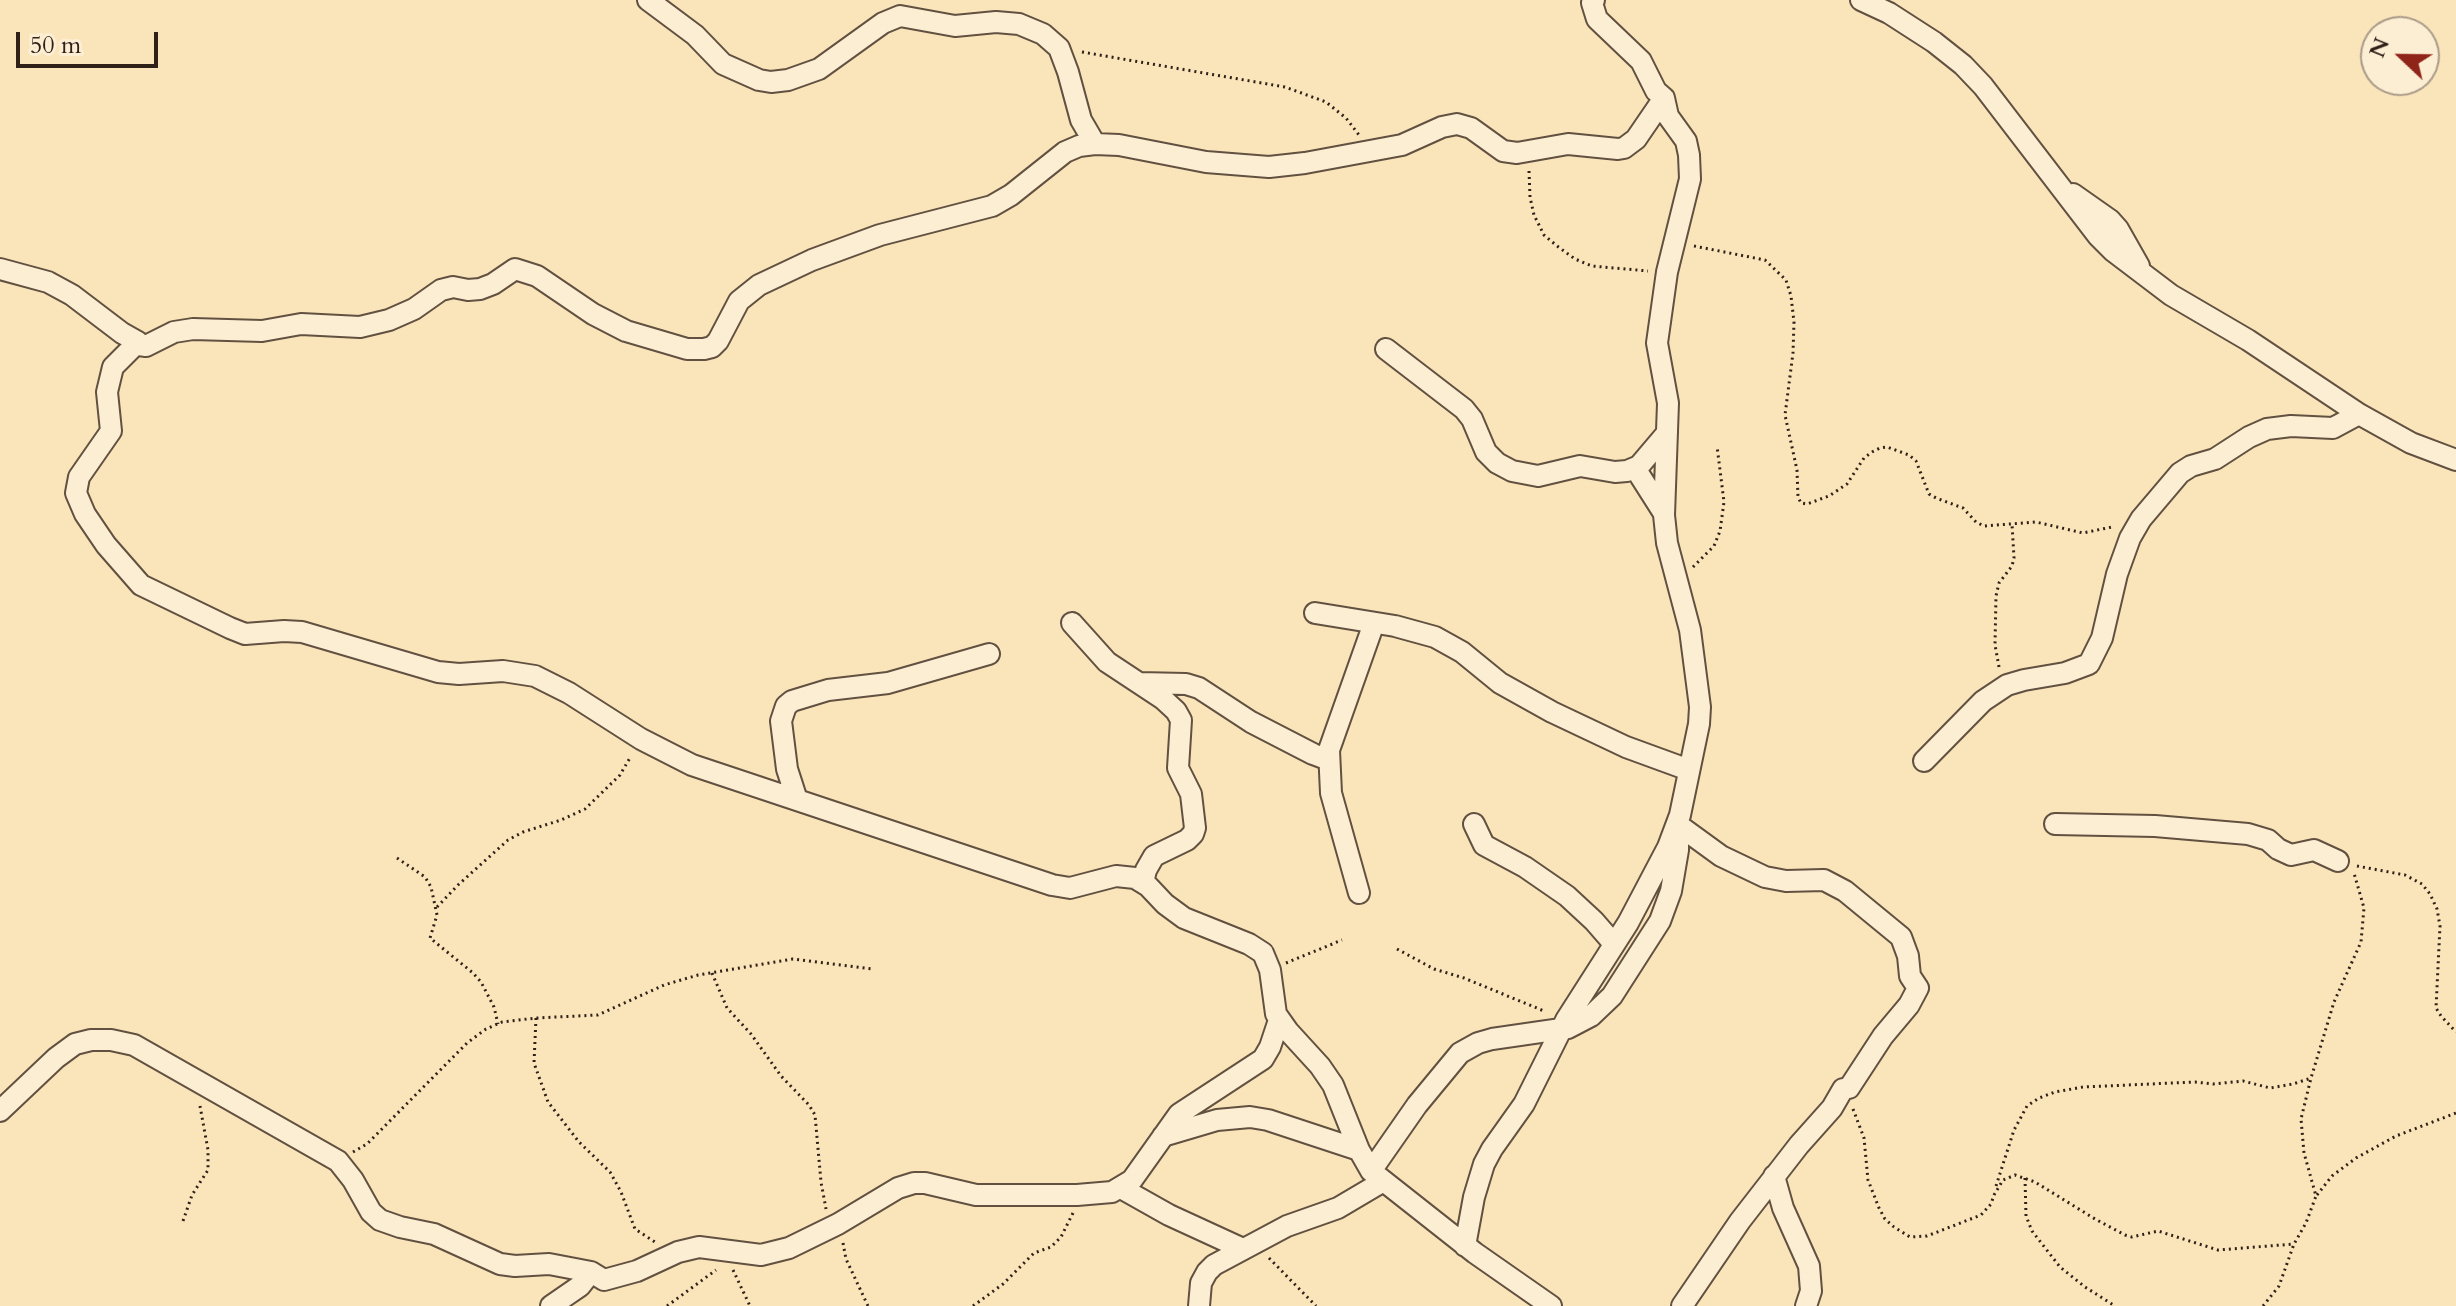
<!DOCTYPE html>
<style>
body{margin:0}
#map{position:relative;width:2456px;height:1306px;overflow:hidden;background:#fae5bb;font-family:Cardo,serif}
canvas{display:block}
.north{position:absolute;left:2360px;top:16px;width:80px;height:80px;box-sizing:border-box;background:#fceed3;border:2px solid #aa9c88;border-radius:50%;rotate:292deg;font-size:22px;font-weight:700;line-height:32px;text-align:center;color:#2f2018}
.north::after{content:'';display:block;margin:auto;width:28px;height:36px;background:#8f2418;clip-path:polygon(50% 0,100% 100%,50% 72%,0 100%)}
.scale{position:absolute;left:16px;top:32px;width:142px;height:36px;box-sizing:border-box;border:4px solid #2f2018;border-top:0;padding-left:10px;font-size:24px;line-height:28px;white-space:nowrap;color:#2f2018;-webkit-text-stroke:6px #fceed3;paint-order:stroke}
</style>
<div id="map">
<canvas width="2456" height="1306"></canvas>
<div class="north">N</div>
<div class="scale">50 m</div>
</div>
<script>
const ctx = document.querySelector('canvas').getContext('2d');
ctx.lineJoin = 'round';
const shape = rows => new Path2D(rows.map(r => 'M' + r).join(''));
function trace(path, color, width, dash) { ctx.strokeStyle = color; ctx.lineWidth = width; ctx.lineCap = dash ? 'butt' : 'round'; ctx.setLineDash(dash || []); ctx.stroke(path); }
const minor = shape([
 [648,0,695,35,723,64,759,80,771,82,788,80,819,69,883,23,900,16,955,26,996,22,1019,24,1043,34,1059,48,1068,72,1081,120,1095,144],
 [1861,0,1889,13,1934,42,1963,65,1983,86,2098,236,2113,251,2171,295,2248,340,2359,414,2411,443,2456,460],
 [2073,194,2110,220,2118,229,2139,266],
 [0,269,48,282,72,295,122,333,138,342,139,345,146,346,174,332,193,329,262,331,301,324,360,327,389,320,414,309,441,290,453,287,468,290,480,289,493,284,515,269,537,276,593,314,626,331,687,349,704,349,712,347,718,341,739,301,759,285,812,260,880,235,992,206,1011,195,1065,152,1079,146,1095,144,1119,145,1206,162,1269,167,1305,163,1402,145,1442,127,1457,124,1471,128,1503,151,1517,153,1568,144,1618,149,1624,148,1636,139,1664,98],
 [138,342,113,367,107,392,111,431,79,477,76,493,85,514,106,545,141,585,230,628,245,634,284,631,302,632,438,672,459,674,503,671,535,676,569,693,641,739,692,765,1052,885,1070,888,1116,876,1135,878,1148,886,1165,904,1184,918,1249,944,1263,953,1270,970,1276,1014,1288,1031,1320,1066,1333,1085,1359,1150,1371,1171,1475,1253,1551,1306],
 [1386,349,1464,409,1472,419,1486,452,1497,463,1512,471,1538,476,1580,466,1615,472,1627,471,1639,466,1667,433],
 [1635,468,1663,512],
 [1315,613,1395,626,1435,637,1462,652,1500,683,1552,712,1626,747,1689,770],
 [1072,623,1107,662,1163,699,1176,711,1181,720,1178,768,1191,794,1195,828,1193,834,1187,840,1154,856,1146,870,1143,883],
 [1139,683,1186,684,1199,688,1251,722,1313,754,1329,760],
 [1924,761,1983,701,2007,685,2024,680,2065,673,2089,664,2102,638,2117,574,2130,538,2141,519,2180,473,2191,466,2215,459,2249,437,2267,429,2291,426,2333,428,2359,414],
 [797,800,787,769,781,721,786,706,792,701,828,690,888,683,989,654],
 [1474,824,1484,845,1525,867,1567,896,1594,921,1614,944],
 [1677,824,1721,856,1765,877,1786,881,1824,880,1845,891,1901,937,1908,956,1910,976,1918,988,1909,1005,1883,1036,1849,1088,1843,1089,1832,1108,1799,1145,1740,1221,1682,1306],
 [2055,824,2155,826,2248,834,2268,840,2278,849,2291,855,2314,850,2338,861],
 [1359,893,1331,793,1329,750,1374,623],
 [0,1111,56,1058,75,1044,91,1040,111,1040,134,1045,338,1161,353,1180,371,1212,380,1220,400,1227,434,1234,500,1264,515,1266,549,1264,591,1272],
 [1163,1136,1217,1120,1250,1117,1268,1120,1359,1150],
 [1371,1171,1417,1105,1460,1053,1478,1043,1492,1039,1568,1028,1591,1016,1612,996,1660,921,1671,891,1678,850,1678,836],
 [1774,1176,1783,1208,1809,1266,1811,1291,1806,1306],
 [1121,1188,1169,1215,1243,1249],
 [1465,1246,1474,1197,1484,1164,1492,1149,1524,1104,1566,1020,1628,923,1668,847,1680,815,1699,724,1700,707,1690,630,1667,543,1664,515,1668,403,1657,343,1667,272,1690,179,1689,155,1686,141,1668,116,1664,98,1656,91,1641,61,1597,19,1592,3,1594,0],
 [551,1306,580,1286,591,1272,604,1280,637,1271,678,1252,699,1247,761,1255,789,1248,838,1224,898,1188,914,1183,925,1183,976,1195,1077,1195,1112,1192,1132,1180,1179,1114,1263,1059,1270,1047,1279,1020],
 [1199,1306,1201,1283,1207,1272,1214,1265,1287,1226,1338,1208,1382,1182]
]);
trace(minor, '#625141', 24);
trace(shape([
 [1082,52,1285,87,1326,102,1346,118,1359,135],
 [1529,171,1530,197,1534,215,1544,235,1557,246,1575,259,1592,266,1648,271],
 [1694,246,1765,260,1786,280,1791,296,1794,322,1793,353,1785,415,1797,470,1798,497,1801,503,1807,504,1829,496,1847,484,1864,458,1872,452,1880,448,1887,447,1909,455,1916,461,1929,494,1936,498,1963,508,1976,522,1984,526,2036,522,2083,533,2112,527],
 [1693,567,1714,546,1720,531,1724,502,1717,446],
 [1999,667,1995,645,1996,596,1999,583,2012,566,2014,558,2012,524],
 [397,858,425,877,431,887,437,915,430,938,473,973,481,982,494,1007,498,1024],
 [2357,866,2405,875,2422,884,2430,894,2437,909,2440,926,2436,1008,2441,1016,2456,1032],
 [437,907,458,885,508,840,523,832,561,820,585,809,620,775,631,756],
 [1397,949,1434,969,1464,978,1544,1011],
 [1286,963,1342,940],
 [712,973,727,1008,751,1034,781,1076,809,1105,815,1115,821,1182,826,1209],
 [536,1018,534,1063,548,1102,579,1142,610,1172,621,1192,635,1229,655,1242],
 [1853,1109,1864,1138,1868,1180,1879,1208,1885,1219,1894,1227,1910,1237,1927,1236,1981,1215,1991,1204,1994,1195,2003,1180,2015,1175,2035,1182,2095,1219,2125,1235,2132,1237,2158,1231,2218,1250,2294,1244],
 [353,1152,367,1144,467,1043,486,1029,502,1022,536,1018,598,1015,664,985,698,975,793,959,873,969],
 [2025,1178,2026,1216,2032,1231,2060,1267,2085,1287,2115,1306],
 [1996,1186,2014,1130,2027,1106,2039,1098,2055,1092,2083,1087,2195,1082,2213,1084,2243,1081,2270,1088,2293,1084,2311,1078],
 [2317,1195,2332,1176,2356,1158,2396,1136,2456,1113],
 [183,1221,192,1195,208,1170,208,1150,200,1106],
 [843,1243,846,1259,868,1306],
 [1269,1258,1316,1306],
 [733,1270,750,1306],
 [667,1306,716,1270],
 [973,1306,1003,1284,1034,1253,1051,1247,1061,1237,1073,1213],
 [2263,1306,2279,1286,2294,1244,2306,1223,2316,1196,2304,1153,2301,1119,2311,1078,2334,1002,2361,942,2364,908,2354,873]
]), '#2f2018', 3, [2, 4]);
trace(minor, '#fceed3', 20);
</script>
